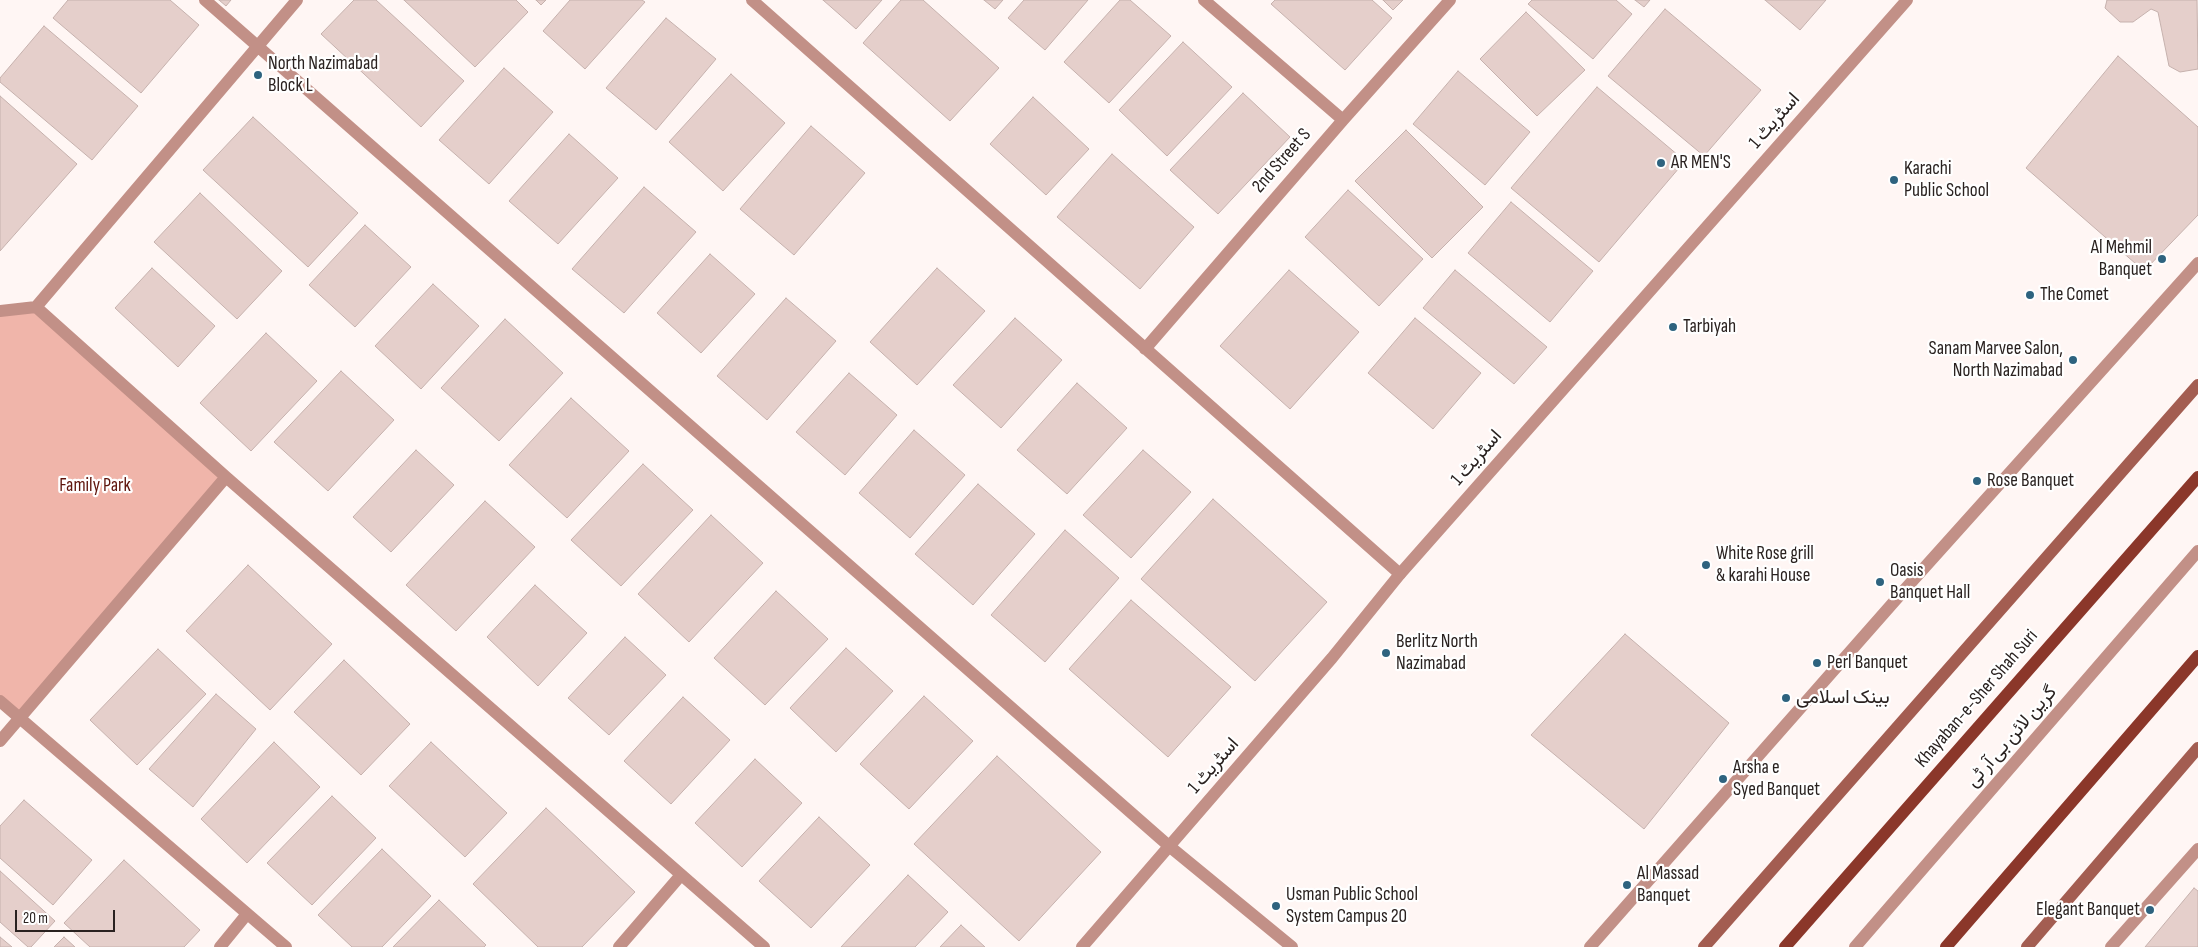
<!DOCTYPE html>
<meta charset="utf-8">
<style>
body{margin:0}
#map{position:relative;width:2198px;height:947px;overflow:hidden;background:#fff6f4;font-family:"Sofia Sans Condensed",sans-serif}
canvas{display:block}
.scale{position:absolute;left:15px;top:910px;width:100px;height:22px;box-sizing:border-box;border:2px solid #2a2220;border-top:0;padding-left:6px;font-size:15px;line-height:18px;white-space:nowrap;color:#2a2220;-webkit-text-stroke:4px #fff;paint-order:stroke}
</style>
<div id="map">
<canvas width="2198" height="947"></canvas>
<div class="scale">20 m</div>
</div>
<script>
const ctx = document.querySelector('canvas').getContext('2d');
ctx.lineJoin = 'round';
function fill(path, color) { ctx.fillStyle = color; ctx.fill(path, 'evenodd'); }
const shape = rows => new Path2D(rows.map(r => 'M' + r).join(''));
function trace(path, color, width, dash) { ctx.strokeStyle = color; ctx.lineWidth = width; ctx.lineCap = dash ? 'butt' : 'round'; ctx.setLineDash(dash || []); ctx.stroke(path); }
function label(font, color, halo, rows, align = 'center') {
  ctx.font = font + ' "Sofia Sans Condensed",Vazirmatn,sans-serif'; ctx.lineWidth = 4.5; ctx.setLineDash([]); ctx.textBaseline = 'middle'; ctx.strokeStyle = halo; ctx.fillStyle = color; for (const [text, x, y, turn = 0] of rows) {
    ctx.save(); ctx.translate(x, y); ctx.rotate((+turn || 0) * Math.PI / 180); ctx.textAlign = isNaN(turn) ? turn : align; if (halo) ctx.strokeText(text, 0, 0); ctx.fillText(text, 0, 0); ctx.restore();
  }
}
fill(shape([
 [36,307,226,477,20,718,0,701,0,311]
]), '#f0b5aa');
const building = shape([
 [68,0,170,0,199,25,141,93,53,18,68,0],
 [219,0,231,0,226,6,219,0],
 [354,0,376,0,464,81,421,127,321,34,354,0],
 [404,0,516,0,528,12,475,67,404,0],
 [536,0,546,0,541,5,536,0],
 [570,0,642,0,645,2,585,69,543,31,570,0],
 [823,0,882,0,856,29,823,0],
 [901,0,923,0,999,68,950,121,863,43,901,0],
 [984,0,1003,0,995,9,984,0],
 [1024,0,1088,0,1045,50,1008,18,1024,0],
 [1120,0,1130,0,1171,36,1109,103,1064,62,1120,0],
 [1275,0,1372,0,1392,18,1345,70,1271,4,1275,0],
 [1383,0,1403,0,1393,10,1383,0],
 [1532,0,1616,0,1632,14,1593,59,1528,4,1532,0],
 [1635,0,1650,0,1644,7,1635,0],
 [1765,0,1826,0,1800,30,1765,0],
 [2107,0,2197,0,2198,69,2180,72,2169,66,2158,12,2151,9,2133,22,2120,22,2105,8,2107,0],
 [1665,9,1761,90,1704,156,1608,76,1665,9],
 [1526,12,1585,70,1537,116,1480,59,1526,12],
 [666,18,716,59,656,130,606,88,666,18],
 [44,26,138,106,92,160,0,82,0,78,44,26],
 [1183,42,1232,87,1167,156,1119,110,1183,42],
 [2118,56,2198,127,2198,215,2144,271,2026,168,2118,56],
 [504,68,553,112,489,184,439,140,504,68],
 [1458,71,1530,132,1485,185,1413,124,1458,71],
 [731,74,785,123,723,191,669,142,731,74],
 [1597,87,1685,161,1599,262,1511,188,1597,87],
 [1243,93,1290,137,1218,214,1170,170,1243,93],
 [0,96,77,164,0,251,0,96],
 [1033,97,1089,149,1046,195,990,144,1033,97],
 [253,117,358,213,308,267,203,170,253,117],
 [811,126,865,173,794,255,740,209,811,126],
 [1406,130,1483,207,1432,258,1355,181,1406,130],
 [569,134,618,178,558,244,509,201,569,134],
 [1112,154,1194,227,1140,289,1057,217,1112,154],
 [644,187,696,232,624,313,572,269,644,187],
 [1348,190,1423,259,1379,306,1305,237,1348,190],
 [200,193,282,271,237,319,154,242,200,193],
 [1511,202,1593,271,1550,322,1468,253,1511,202],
 [365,225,411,267,355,327,309,285,365,225],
 [710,254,755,294,701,353,657,313,710,254],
 [152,268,215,326,178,367,115,308,152,268],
 [937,268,985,311,917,385,870,342,937,268],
 [1289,270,1359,332,1290,409,1220,346,1289,270],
 [1455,270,1547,347,1514,384,1423,308,1455,270],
 [433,284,479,326,421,389,375,346,433,284],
 [786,298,836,341,767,420,717,376,786,298],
 [1015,318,1062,360,1001,428,953,385,1015,318],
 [1415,318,1481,373,1433,429,1368,373,1415,318],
 [505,319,563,373,499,441,441,388,505,319],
 [266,333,317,381,251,451,200,403,266,333],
 [341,371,394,420,328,491,274,442,341,371],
 [849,373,897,415,845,475,796,432,849,373],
 [1077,383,1127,428,1067,494,1017,450,1077,383],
 [571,398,629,451,567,518,509,465,571,398],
 [914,430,965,475,910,538,859,493,914,430],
 [416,450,454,485,391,552,353,517,416,450],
 [1143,450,1191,492,1131,558,1083,515,1143,450],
 [643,464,693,510,621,586,571,540,643,464],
 [978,484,1035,534,973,605,915,554,978,484],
 [1213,499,1327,602,1255,681,1141,579,1213,499],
 [485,501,535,547,456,631,406,585,485,501],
 [711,515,763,563,689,642,638,594,711,515],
 [1065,530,1119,578,1045,662,991,615,1065,530],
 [248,565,332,644,270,710,186,631,248,565],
 [535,585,587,633,538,686,487,637,535,585],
 [776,591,828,639,765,705,714,658,776,591],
 [1131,600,1231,687,1168,757,1069,669,1131,600],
 [1625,634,1729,723,1644,829,1531,735,1625,634],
 [625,637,666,675,609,735,568,698,625,637],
 [846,648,893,691,836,752,790,708,846,648],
 [158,649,206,694,137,765,90,720,158,649],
 [344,660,410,724,361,775,294,712,344,660],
 [216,694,256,729,193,807,149,769,216,694],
 [924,696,973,741,909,809,860,764,924,696],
 [683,697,730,740,671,804,624,761,683,697],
 [274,742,320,787,247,863,201,819,274,742],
 [431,742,507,813,465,857,389,786,431,742],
 [997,756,1101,852,1019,941,914,844,997,756],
 [755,759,802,803,742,867,695,823,755,759],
 [332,796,376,838,312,905,267,863,332,796],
 [24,800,92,860,53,905,0,858,0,826,24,800],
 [546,808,635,892,582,947,538,947,473,884,546,808],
 [819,817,870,865,811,928,759,881,819,817],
 [382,849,431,896,382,947,352,947,318,915,382,849],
 [124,860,200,930,184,947,90,947,64,923,124,860],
 [0,871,55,921,31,947,28,947,0,922,0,871],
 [908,875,948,912,915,947,841,947,908,875],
 [2194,888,2198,891,2198,947,2145,947,2194,888],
 [439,900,486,945,484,947,393,947,439,900],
 [961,925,985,947,940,947,961,925],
 [0,937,12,947,0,947,0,937],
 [64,937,75,947,54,947,64,937]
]);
fill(building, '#e5cfcb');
trace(building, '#c6b1ad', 1);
trace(shape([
 [1855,947,2198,551],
 [2111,947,2198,849]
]), '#c29087', 12);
trace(shape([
 [205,0,1169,846,1292,947],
 [752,0,1400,574],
 [1204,0,1343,120],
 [36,307,226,477,764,947],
 [0,311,36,307,297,0],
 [1145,349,1343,120,1450,0],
 [0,701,286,947],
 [0,741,226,477],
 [220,947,247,914],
 [619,947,681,875],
 [1590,947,1907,587,2198,263]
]), '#c29087', 12);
trace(shape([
 [1082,947,1332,658,1400,574,1907,0]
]), '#c29087', 12);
trace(shape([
 [1704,947,2198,385],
 [2027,947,2198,748]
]), '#a35d51', 12);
trace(shape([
 [1785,947,2198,477],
 [1946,947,2198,656]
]), '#8b372a', 12);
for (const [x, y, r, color] of [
 [258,75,5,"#2e637f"],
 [1661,163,5,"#2e637f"],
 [1894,180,5,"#2e637f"],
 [2162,259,5,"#2e637f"],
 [2030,295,5,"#2e637f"],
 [1673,327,5,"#2e637f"],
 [2073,360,5,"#2e637f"],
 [1977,481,5,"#2e637f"],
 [1706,565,5,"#2e637f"],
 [1880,582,5,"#2e637f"],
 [1386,653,5,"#2e637f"],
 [1817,663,5,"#2e637f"],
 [1786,698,5,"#2e637f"],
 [1723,779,5,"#2e637f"],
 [1627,885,5,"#2e637f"],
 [1276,906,5,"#2e637f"],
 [2150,910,5,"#2e637f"]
]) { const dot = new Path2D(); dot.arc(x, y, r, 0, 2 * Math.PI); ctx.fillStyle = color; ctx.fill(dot); trace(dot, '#fff', 2); }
label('19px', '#2a2220', '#fff', [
 ["North Nazimabad",268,64],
 ["Block L",268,86],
 ["AR MEN'S",1671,163],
 ["Karachi",1904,169],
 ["Public School",1904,191],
 ["Al Mehmil",2152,248,"right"],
 ["Banquet",2152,270,"right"],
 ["The Comet",2040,295],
 ["Tarbiyah",1683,327],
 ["Sanam Marvee Salon,",2063,349,"right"],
 ["North Nazimabad",2063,371,"right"],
 ["Rose Banquet",1987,481],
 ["White Rose grill",1716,554],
 ["& karahi House",1716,576],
 ["Oasis",1890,571],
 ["Banquet Hall",1890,593],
 ["Berlitz North",1396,642],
 ["Nazimabad",1396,664],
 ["Perl Banquet",1827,663],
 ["بینک اسلامی",1796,698],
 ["Arsha e",1733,768],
 ["Syed Banquet",1733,790],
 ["Al Massad",1637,874],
 ["Banquet",1637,896],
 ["Usman Public School",1286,895],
 ["System Campus 20",1286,917],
 ["Elegant Banquet",2140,910,"right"]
], 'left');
label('19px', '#2a2220', '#fff', [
 ["اسٹریٹ 1",1775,121,-49],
 ["2nd Street S",1282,161,-49],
 ["اسٹریٹ 1",1477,458,-49],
 ["Khayaban-e-Sher Shah Suri",1977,699,-49],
 ["گرین لائن بی آر ٹی",2012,737,-49],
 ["اسٹریٹ 1",1214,766,-49]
]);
label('19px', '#5e140b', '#fff', [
 ["Family Park",95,486]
]);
</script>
